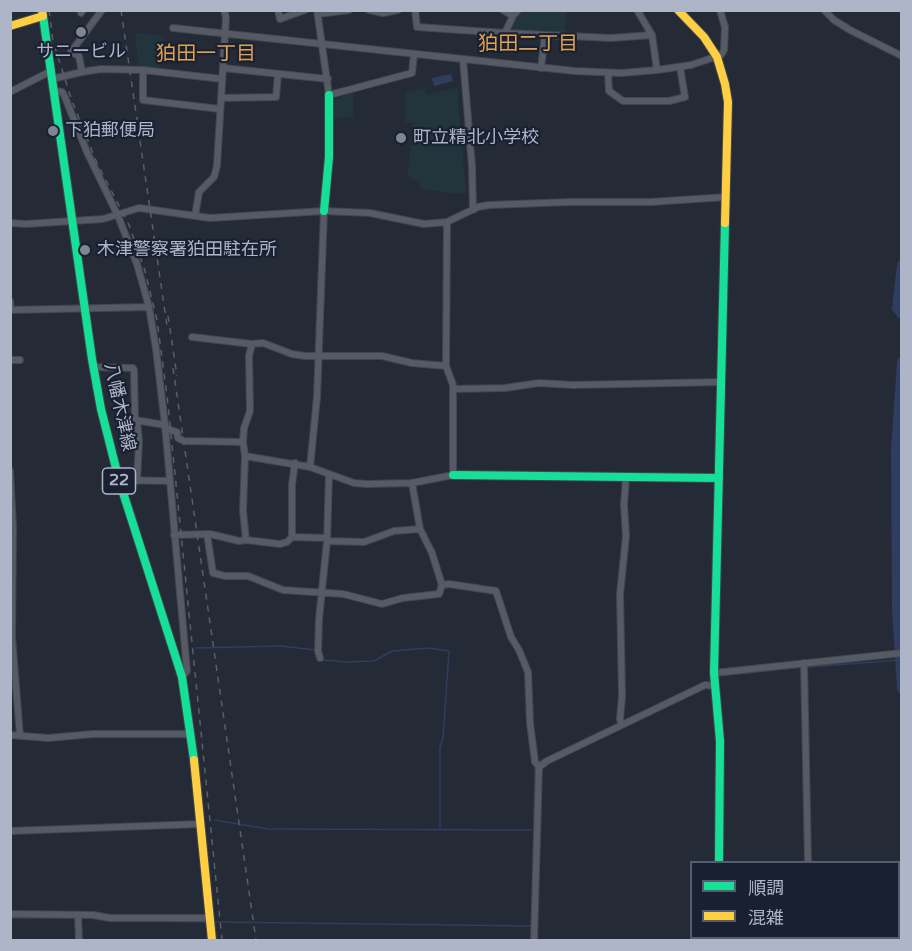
<!DOCTYPE html>
<meta charset="utf-8">
<style>
body{margin:0}
#map{position:relative;width:912px;height:951px;overflow:hidden;background:#252b36;font-family:"Varela Round","Noto Sans JP",sans-serif}
canvas{display:block}
.frame{position:absolute;inset:0;border:12px solid #aeb5c8;pointer-events:none}
.legend{position:absolute;left:690px;top:861px;width:210px;height:78px;box-sizing:border-box;background:#192031;border:2px solid #555c6d;margin:0;padding:8px 10px;list-style:none;font-size:18px;color:#aeb5c8}
.legend li{display:flex;align-items:center;gap:12px;height:30px}
.legend b{width:30px;border:2px solid #555c6d}
</style>
<div id="map">
<canvas width="912" height="951"></canvas>
<div class="frame"></div>
<ul class="legend">
<li><b style="height:8px;background:#16e098"></b>順調</li>
<li><b style="height:8px;background:#ffcf43"></b>混雑</li>
</ul>
</div>
<script>
const ctx = document.querySelector('canvas').getContext('2d');
ctx.lineJoin = 'round';
function fill(path, color) { ctx.fillStyle = color; ctx.fill(path, 'evenodd'); }
const shape = rows => new Path2D(rows.map(r => 'M' + r).join(''));
function trace(path, color, width, dash) { ctx.strokeStyle = color; ctx.lineWidth = width; ctx.lineCap = dash ? 'butt' : 'round'; ctx.setLineDash(dash || []); ctx.stroke(path); }
function label(font, color, halo, rows, align = 'center') {
  ctx.font = font + ' "Varela Round","Noto Sans JP",sans-serif'; ctx.lineWidth = 4.5; ctx.setLineDash([]); ctx.textBaseline = 'middle'; ctx.strokeStyle = halo; ctx.fillStyle = color; for (const [text, x, y, turn = 0] of rows) {
    ctx.save(); ctx.translate(x, y); ctx.rotate((+turn || 0) * Math.PI / 180); ctx.textAlign = isNaN(turn) ? turn : align; if (halo) ctx.strokeText(text, 0, 0); ctx.fillText(text, 0, 0); ctx.restore();
  }
}
fill(shape([
 [521,11,567,11,565,33,512,31,510,27],
 [135,33,164,36,160,70,139,68],
 [457,87,466,193,449,193,420,189,420,183,409,177,408,171,413,123,405,122,406,93,425,88,427,95],
 [353,92,353,117,334,118,334,102,337,98]
]), '#22353c');
fill(shape([
 [451,74,453,81,434,86,432,78]
]), '#2e3d60');
trace(shape([
 [196,648,281,646,315,650],
 [322,660,347,662,374,661,392,651,428,648,449,651,443,738,440,747,440,830],
 [808,667,900,660],
 [718,676,803,667],
 [658,704,686,691],
 [537,763,546,758],
 [215,820,268,829,532,830],
 [533,883,535,768],
 [10,918,76,918],
 [80,918,94,918],
 [128,921,207,922],
 [215,922,531,926]
]), '#2e3d60', 1.5);
trace(shape([
 [902,265,897,308,902,314],
 [902,362,896,449,897,609,902,689]
]), '#2e3d60', 10);
const street = shape([
 [102,10,71,52,79,56,82,72,101,69,143,70,222,79],
 [278,10,280,19,305,10],
 [317,10,329,95,412,73,414,54],
 [369,10,383,13,398,10],
 [415,10,417,27,505,33,513,16],
 [503,10,513,16,518,10],
 [637,10,652,35,657,70],
 [824,10,834,20,850,30,902,56],
 [81,13,83,10],
 [318,14,349,10],
 [173,28,575,71,622,73,657,70,691,65,721,55,724,50,725,27,720,10],
 [505,33,611,38,652,35],
 [463,59,472,166,473,210],
 [223,68,328,79],
 [541,68,545,35],
 [143,70,143,100,220,109],
 [608,73,609,91,623,101,669,101,685,97,680,67],
 [52,79,82,72],
 [54,91,62,92,64,95,87,152,118,216,137,264,149,307,156,349,165,425,187,671,182,677],
 [10,92,51,71],
 [221,98,276,97,278,74],
 [324,211,370,213,424,224,447,222,446,366,453,385,453,475,412,483,420,529,432,553,442,585,449,584,496,591,511,637,519,650,528,672,530,723,535,762,539,767,534,940],
 [195,216,199,192,214,177,217,166,226,17,224,10],
 [447,222,478,207,489,205,571,202,651,202,726,197],
 [10,223,26,224,103,219,139,208,210,218,324,211,317,397,310,467],
 [10,301,11,310],
 [10,310,149,307],
 [192,337,252,344],
 [10,360,20,360],
 [93,367,133,368,134,370,135,420,165,425],
 [453,389,505,388,539,383,573,385,722,382],
 [137,421,139,441,137,481],
 [165,428,177,432,178,438,184,441,243,442,245,456,310,467,354,483,367,484,412,483],
 [243,442,244,428,250,411,249,356,252,344,263,343,292,354,305,356,382,356,412,363,446,366],
 [245,456,243,511,246,540,280,544,287,542,292,537,326,538],
 [10,471,13,528,12,637,20,736],
 [119,480,169,481],
 [207,534,213,573,225,576,248,576,283,590,343,594,382,604,403,598,439,594,442,585],
 [174,535,210,534,239,541,246,540],
 [292,537,292,484,295,463],
 [327,541,364,542,394,531,420,529],
 [320,658,318,651,319,619,327,541,329,475],
 [804,663,808,862],
 [714,673,902,653],
 [622,725,620,719,622,696,620,594,626,536,624,505,626,477],
 [10,735,48,738,93,734,191,734],
 [539,767,547,761,705,685,715,686],
 [10,831,200,824],
 [10,914,93,915,110,918,210,918],
 [78,915,79,940],
 [898,932,902,932],
 [810,938,810,940]
]);
const fast = shape([
 [43,16,92,359,101,409,119,480,182,677,194,760],
 [324,211,329,157,329,95],
 [453,475,719,478],
 [719,862,720,741,714,673,725,223],
 [717,938,717,940]
]);
const slow = shape([
 [678,10,704,37,717,57,725,84,728,102,725,223],
 [10,26,43,16,42,10],
 [194,760,212,940]
]);
trace(street, '#42464f', 8);
trace(fast, '#42464f', 10);
trace(slow, '#42464f', 10);
trace(street, '#565a64', 6);
trace(fast, '#16e098', 8);
trace(slow, '#ffcf43', 8);
trace(shape([
 [49,10,53,41,72,101,97,163,129,225,145,271,157,320,167,395,222,940],
 [121,10,167,326],
 [168,316,177,376],
 [173,368,256,940]
]), '#595e67', 1.5, [6, 6]);
for (const [x, y, r, color] of [
 [81,32,6,"#7e8595"],
 [53,131,6,"#7e8595"],
 [401,138,6,"#7e8595"],
 [85,250,6,"#7e8595"]
]) { const dot = new Path2D(); dot.arc(x, y, r, 0, 2 * Math.PI); ctx.fillStyle = color; ctx.fill(dot); trace(dot, '#192031', 2); }
for (const [x, y, w] of [
 [119,481,33]
]) { const box = new Path2D(); box.roundRect(x - w / 2, y - 13, w, 26, 4.5); ctx.fillStyle = '#192031'; ctx.fill(box); trace(box, '#aeb5c8', 1.5); }
label('bold 16px', '#aeb5c8', null, [
 ["22",119,481]
]);
label('18px', '#aeb5c8', '#192031', [
 ["サニービル",81,52,"center"],
 ["下狛郵便局",65,131],
 ["町立精北小学校",413,138],
 ["木津警察署狛田駐在所",97,250]
], 'left');
label('18px', '#aeb5c8', '#192031', [
 ["八幡木津線",119,407,78]
]);
label('20px', '#dfa152', '#192031', [
 ["狛田二丁目",528,45],
 ["狛田一丁目",206,55]
]);
</script>
